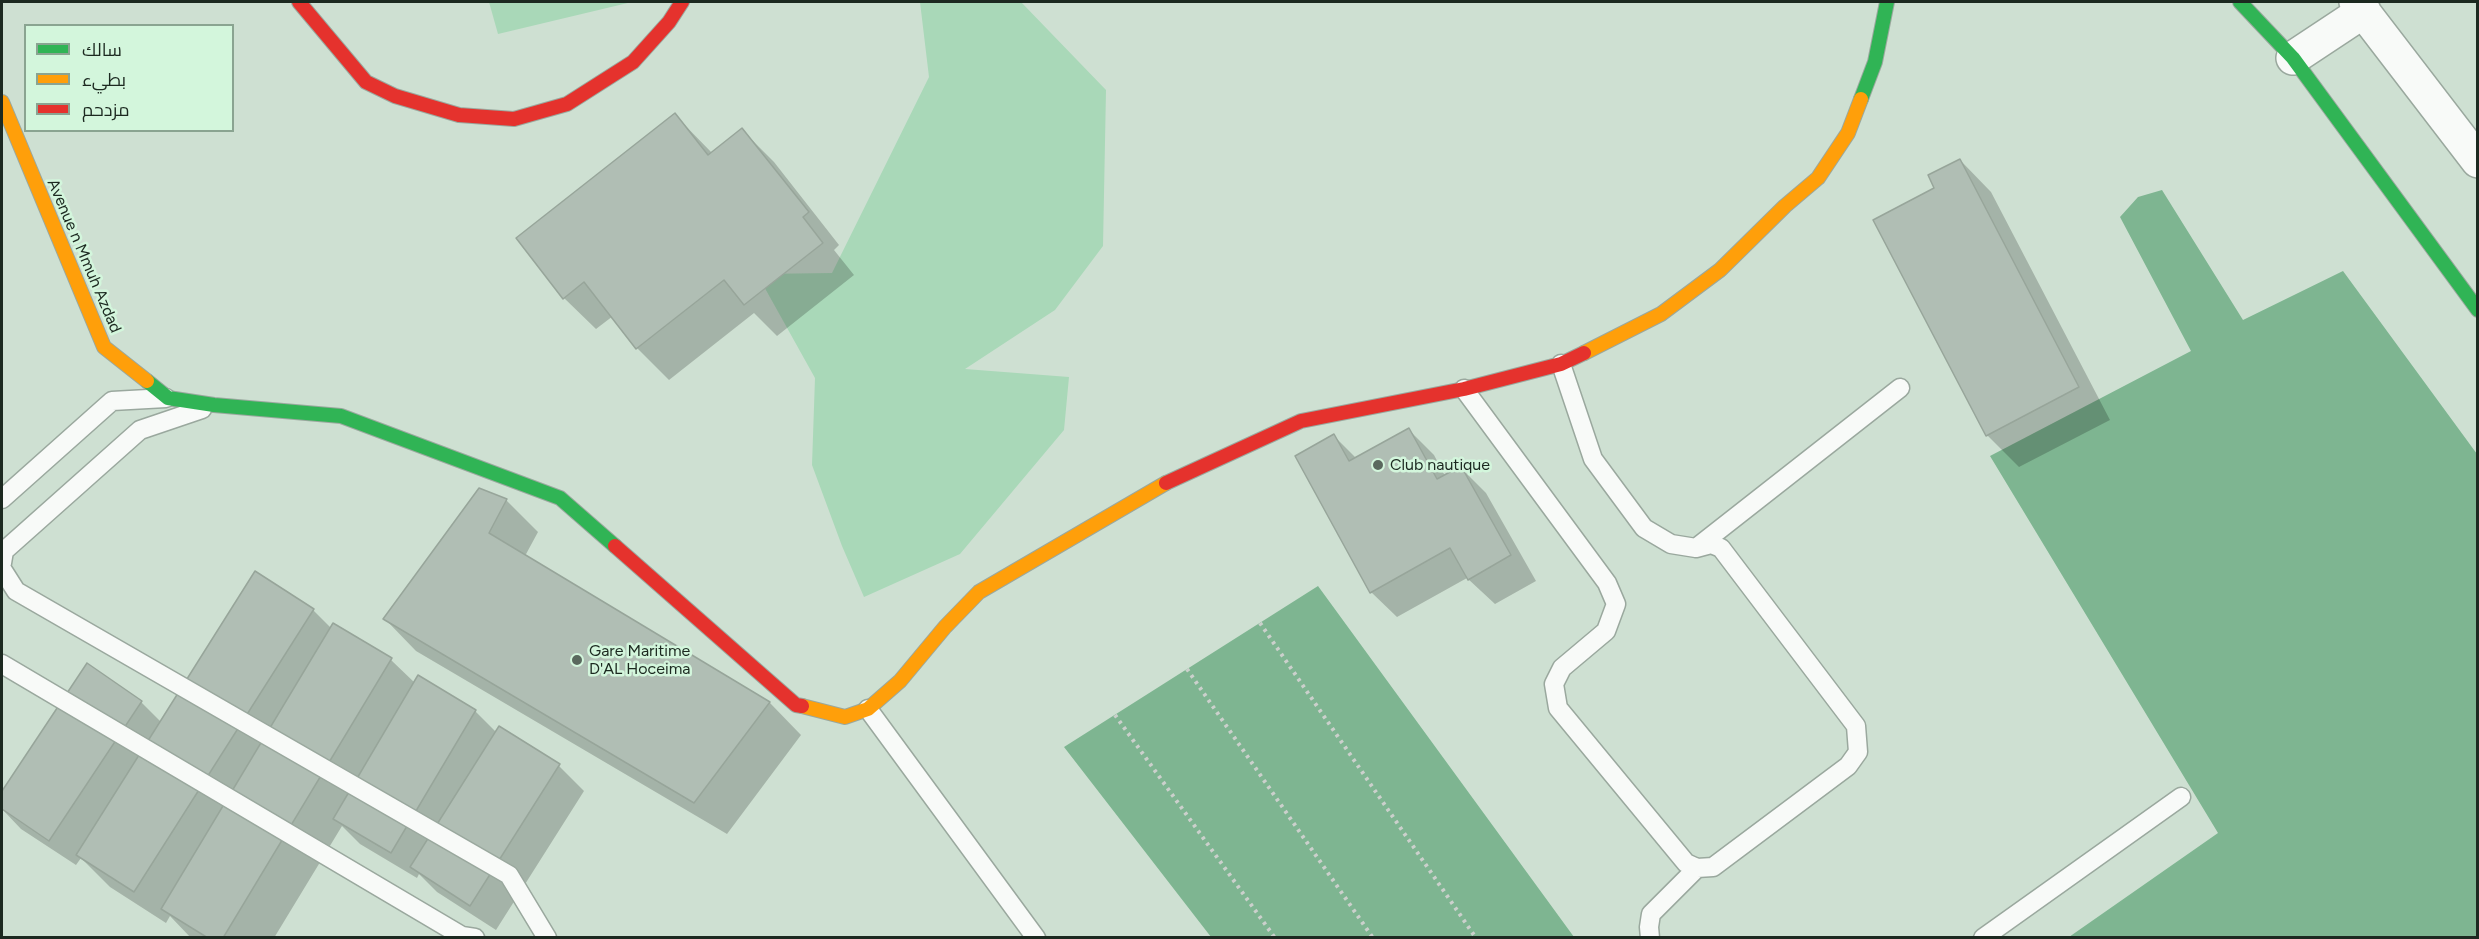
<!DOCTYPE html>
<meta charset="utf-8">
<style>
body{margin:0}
#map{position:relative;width:2479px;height:939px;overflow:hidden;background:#cee0d2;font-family:Figtree,Cairo,sans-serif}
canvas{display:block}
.frame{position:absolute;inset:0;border:3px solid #1c2920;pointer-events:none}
.legend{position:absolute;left:24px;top:24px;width:210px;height:108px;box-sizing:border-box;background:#d3f6dc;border:2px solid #8aa491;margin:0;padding:8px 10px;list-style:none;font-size:18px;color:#1c2920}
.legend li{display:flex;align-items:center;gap:12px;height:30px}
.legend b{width:30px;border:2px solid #8aa491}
</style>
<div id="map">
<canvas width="2479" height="939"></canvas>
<div class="frame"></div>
<ul class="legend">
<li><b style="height:8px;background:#30b455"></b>سالك</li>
<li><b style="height:8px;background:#ff9f0a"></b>بطيء</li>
<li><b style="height:8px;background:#e5322d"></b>مزدحم</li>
</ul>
</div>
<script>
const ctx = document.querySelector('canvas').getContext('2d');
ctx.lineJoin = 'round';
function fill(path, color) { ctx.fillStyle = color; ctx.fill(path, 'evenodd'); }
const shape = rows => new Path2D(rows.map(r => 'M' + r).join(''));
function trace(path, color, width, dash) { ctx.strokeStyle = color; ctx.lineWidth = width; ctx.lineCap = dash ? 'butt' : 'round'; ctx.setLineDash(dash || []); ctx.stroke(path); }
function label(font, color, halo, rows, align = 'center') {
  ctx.font = font + ' Figtree,sans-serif'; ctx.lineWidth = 5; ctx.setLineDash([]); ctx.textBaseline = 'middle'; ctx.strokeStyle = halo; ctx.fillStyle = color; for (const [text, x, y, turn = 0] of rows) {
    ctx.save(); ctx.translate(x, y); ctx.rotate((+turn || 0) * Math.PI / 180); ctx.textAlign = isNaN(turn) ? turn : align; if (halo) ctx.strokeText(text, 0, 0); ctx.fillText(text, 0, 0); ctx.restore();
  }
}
fill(shape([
 [489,2,632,2,498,34],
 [920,2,1021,2,1106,90,1103,246,1055,310,965,369,1069,377,1064,430,960,554,864,597,842,546,812,465,815,378,757,274,832,273,929,77]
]), '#a9d8b8');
fill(shape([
 [2162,190,2243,320,2343,271,2477,454,2477,937,2069,937,2218,833,1990,456,2191,351,2120,217,2138,197],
 [1318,586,1574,937,1211,937,1064,747]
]), '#7eb591');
fill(shape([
 [675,115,712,153,742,130,774,162,839,245,834,250,854,275,777,336,754,313,669,380,637,348,613,316,596,329,564,298],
 [1960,160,1991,192,2110,420,2019,467,1987,435],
 [1409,430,1434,455,1445,476,1461,468,1486,493,1536,581,1495,604,1467,578,1397,617,1371,592,1334,436,1357,459],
 [506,500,538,532,525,556,770,703,801,735,727,834,416,651,385,619],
 [313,610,332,629,391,660,415,683,475,711,497,733,559,766,584,791,496,930,437,892,419,874,417,878,360,844,342,826,274,938,191,938,170,916,166,923,110,887,81,858,76,865,21,829,2,809,2,794,87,666,141,702,161,722]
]), '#0003');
const building = shape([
 [675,113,708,155,742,128,809,212,803,217,823,243,744,305,724,280,636,349,584,282,563,299,516,238,675,113],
 [1960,159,2079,387,1986,436,1873,220,1934,188,1928,175,1960,159],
 [1409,428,1437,479,1461,466,1511,555,1468,580,1450,548,1370,593,1295,456,1334,434,1349,461,1409,428],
 [479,488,507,499,489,533,770,702,694,803,383,619,479,488],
 [255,571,314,609,134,892,76,855,255,571],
 [333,623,392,658,223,938,208,938,161,909,333,623],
 [87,663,142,701,49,841,2,809,2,791,87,663],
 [418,675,476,710,391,853,333,819,418,675],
 [499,726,560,764,470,906,410,867,499,726]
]);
fill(building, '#b0beb4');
trace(building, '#97a59a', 1.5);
const lane = shape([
 [1464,389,1607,583,1616,604,1606,631,1562,668,1554,684,1558,708,1686,863,1697,868,1713,867,1848,766,1858,752,1856,726,1721,548,1711,544,1696,548,1671,544,1644,528,1593,459,1561,364],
 [2,499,112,401,166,398],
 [1696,548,1900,388],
 [2,563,4,551,140,430,202,409],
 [2,569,16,591,509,875,547,938],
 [2,664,462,936,475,938],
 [868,709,1036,938],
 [1650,938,1649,927,1651,914,1697,868],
 [1983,938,2181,797]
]);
const street = shape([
 [2356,2,2478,161],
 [2293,58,2364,11]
]);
const fast = shape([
 [2240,2,2293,58,2478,310],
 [1861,99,1875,62,1887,2],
 [147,381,168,398,214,405,341,416,560,498,615,546]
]);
const slow = shape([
 [2,102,104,347,147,381],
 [1584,353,1661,314,1720,270,1785,206,1818,178,1848,133,1861,99],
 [802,706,845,717,868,709,900,681,945,627,979,592,1166,483]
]);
const jam = shape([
 [299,2,366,82,395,96,459,115,514,119,567,104,633,62,669,22,682,2],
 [1166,483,1301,421,1464,389,1561,364,1584,353],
 [615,546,796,705,802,706]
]);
trace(lane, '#9aa89e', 21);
trace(street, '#9aa89e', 36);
trace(fast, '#9aa89e', 16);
trace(slow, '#9aa89e', 16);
trace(jam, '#9aa89e', 16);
trace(shape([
 [1260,623,1476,938],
 [1187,669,1373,938],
 [1115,715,1275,938]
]), '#cbd0cc', 4, [3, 4.5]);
trace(lane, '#f8faf8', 18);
trace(street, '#f8faf8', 33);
trace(fast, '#30b455', 14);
trace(slow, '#ff9f0a', 14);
trace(jam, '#e5322d', 14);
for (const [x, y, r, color] of [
 [1378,465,6,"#5a695e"],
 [577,660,6,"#5a695e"]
]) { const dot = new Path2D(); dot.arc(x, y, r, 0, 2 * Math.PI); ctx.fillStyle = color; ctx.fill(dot); trace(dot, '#d3f6dc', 2); }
label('16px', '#1c2920', '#d3f6dc', [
 ["Avenue n Mmuh Azdad",84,256,67]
]);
label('16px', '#1c2920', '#d3f6dc', [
 ["Club nautique",1390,465],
 ["Gare Maritime",589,651],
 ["D'AL Hoceima",589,669]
], 'left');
</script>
